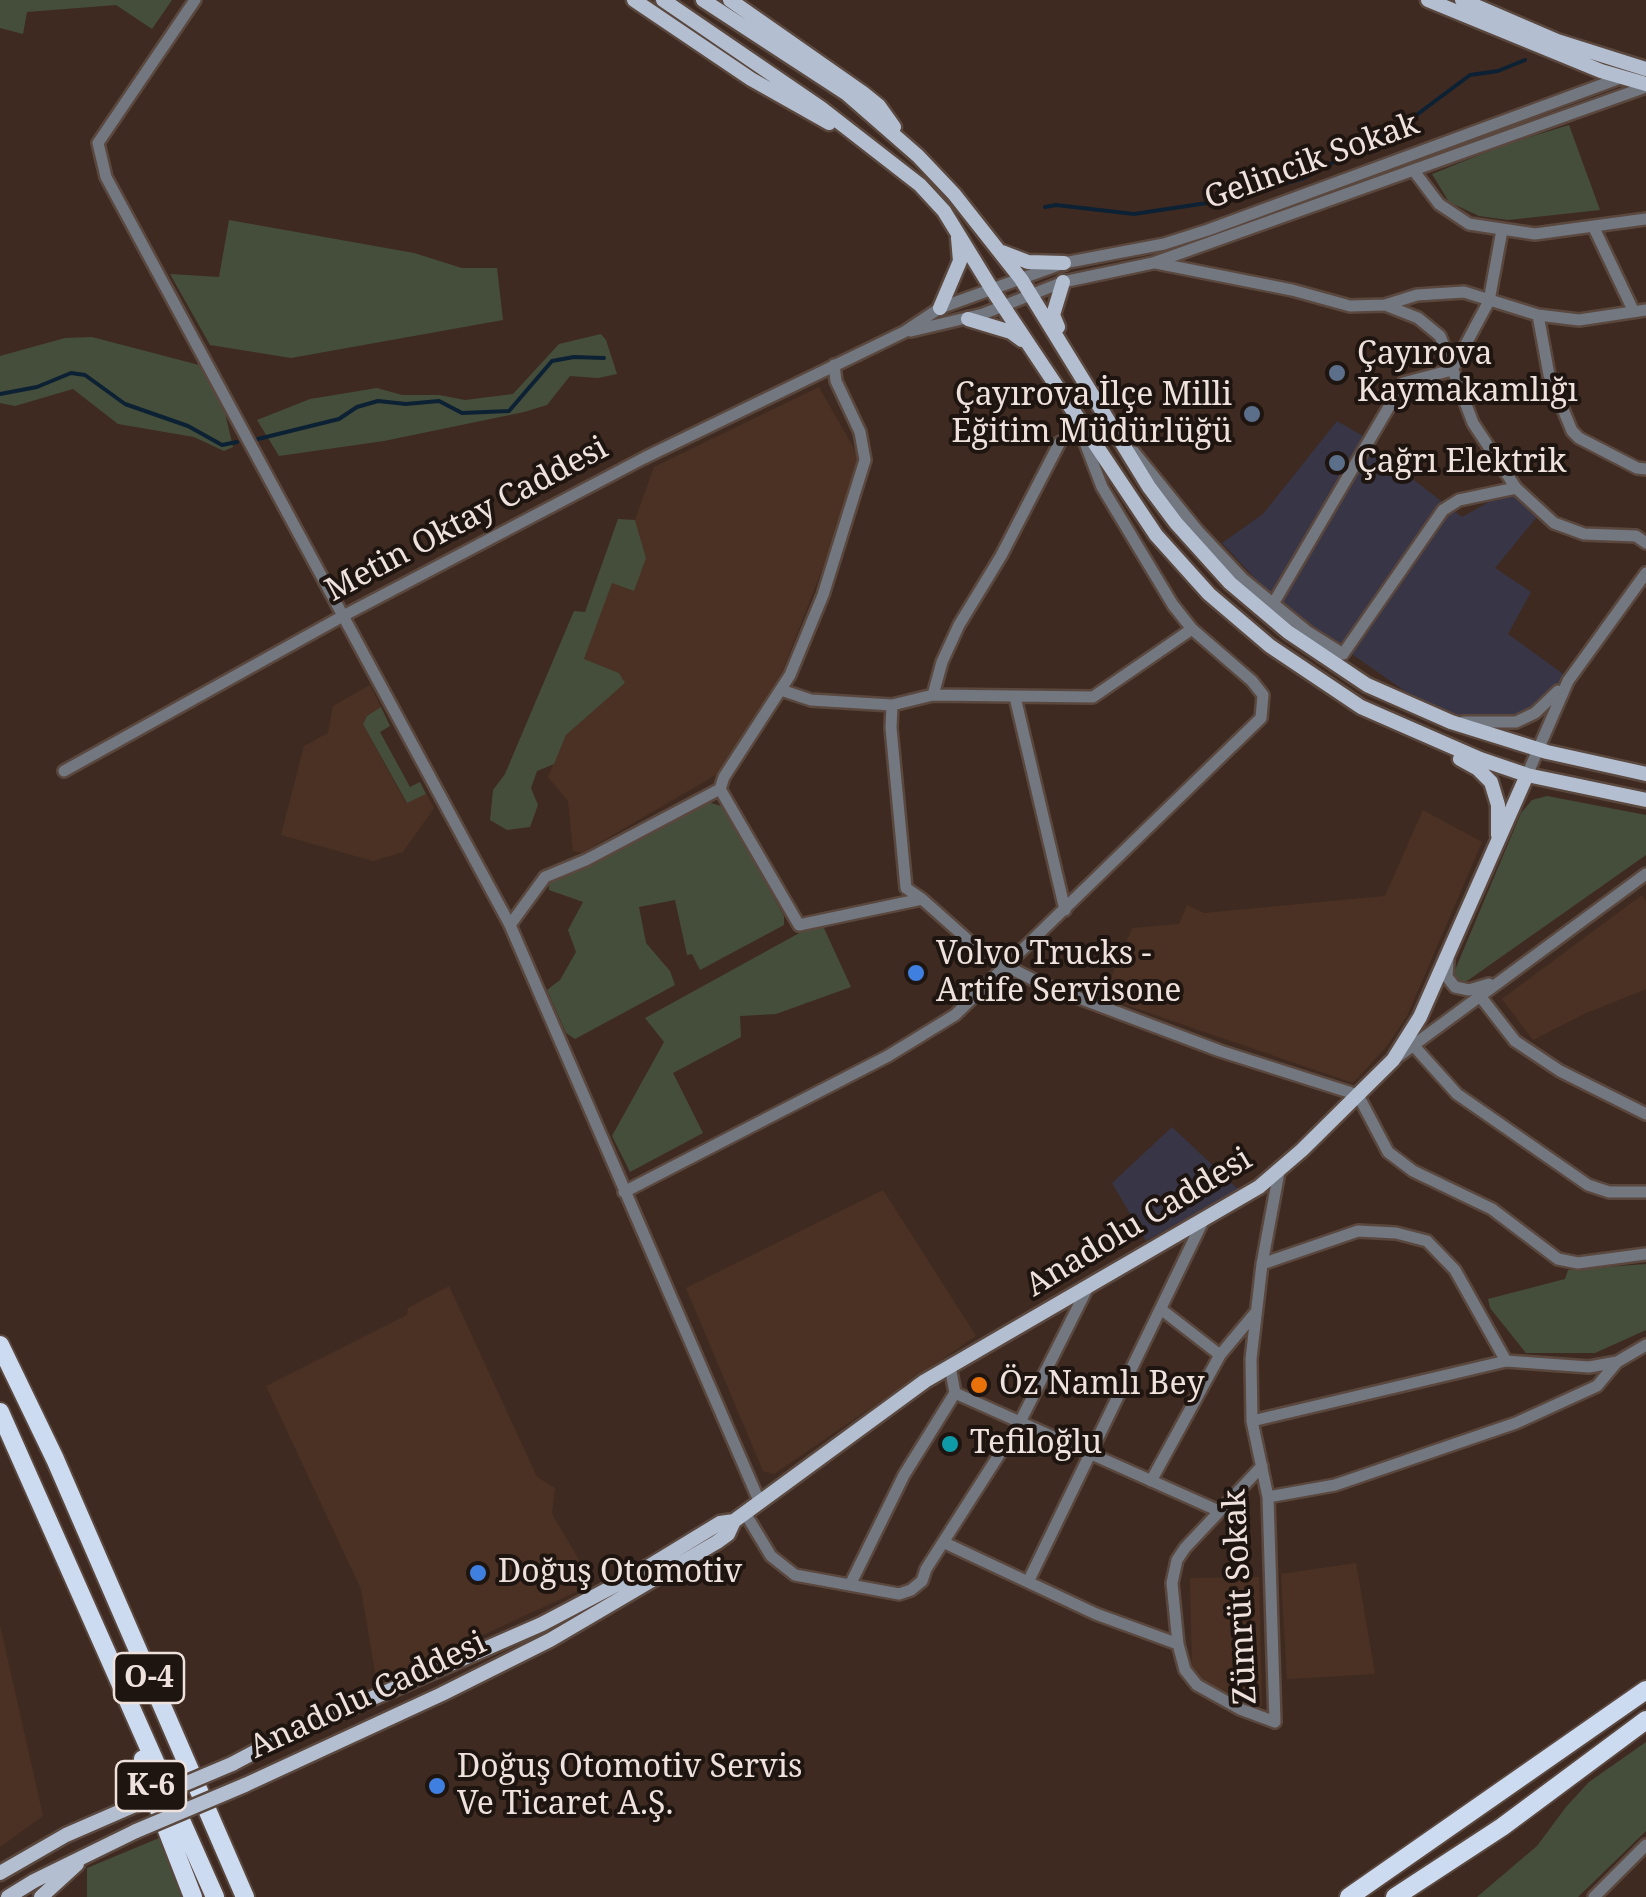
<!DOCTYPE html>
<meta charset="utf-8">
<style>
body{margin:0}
canvas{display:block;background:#3e2a20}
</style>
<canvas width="1646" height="1897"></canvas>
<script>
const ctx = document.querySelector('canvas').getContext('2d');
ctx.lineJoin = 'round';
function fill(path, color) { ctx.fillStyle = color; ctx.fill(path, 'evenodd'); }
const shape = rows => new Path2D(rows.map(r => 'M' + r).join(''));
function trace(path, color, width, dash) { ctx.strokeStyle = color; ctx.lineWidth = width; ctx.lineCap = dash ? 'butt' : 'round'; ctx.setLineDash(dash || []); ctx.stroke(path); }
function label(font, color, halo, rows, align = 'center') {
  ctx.font = font + ' "Noto Serif",serif'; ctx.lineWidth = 8; ctx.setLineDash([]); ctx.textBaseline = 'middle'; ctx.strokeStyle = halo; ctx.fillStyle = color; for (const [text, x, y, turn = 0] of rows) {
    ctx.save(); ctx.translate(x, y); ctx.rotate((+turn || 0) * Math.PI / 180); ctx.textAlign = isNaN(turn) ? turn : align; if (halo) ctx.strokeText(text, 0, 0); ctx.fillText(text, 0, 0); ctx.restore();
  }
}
fill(shape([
 [1337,421,1370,440,1367,444,1462,517,1514,488,1540,513,1495,568,1531,592,1508,634,1566,676,1539,705,1520,717,1449,722,1276,601,1222,543,1263,514],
 [1172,1127,1238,1189,1146,1241,1112,1183]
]), '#373546');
fill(shape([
 [819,387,860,459,834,539,782,672,719,773,582,853,573,851,568,801,548,777,566,735,625,683,619,673,584,659,612,582,646,558,635,520,654,467],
 [370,685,381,707,367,716,363,724,406,803,426,794,434,808,403,852,373,861,281,835,304,746,328,733,333,706],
 [1423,810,1482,842,1407,1016,1387,1046,1353,1083,1103,997,1132,928,1179,924,1187,905,1204,913,1385,896],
 [1642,895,1646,902,1646,989,1584,1014,1533,1040,1502,999],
 [883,1190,976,1336,774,1474,763,1471,686,1288],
 [449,1286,537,1477,555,1488,552,1514,593,1584,377,1684,361,1589,266,1386,407,1315,408,1308],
 [1356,1563,1375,1674,1287,1679,1281,1574],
 [1259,1577,1262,1706,1254,1706,1202,1679,1192,1668,1190,1578],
 [0,1625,43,1816,0,1847]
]), '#4b3123');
fill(shape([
 [0,0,172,0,152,29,116,5,27,12,23,34,0,28],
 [1569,125,1600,210,1508,220,1479,216,1449,202,1432,174,1507,144],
 [229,220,414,253,462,268,497,268,503,320,291,358,210,345,170,274,219,277],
 [601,334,606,340,617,374,598,378,570,376,547,405,524,412,384,441,279,456,257,420,310,399,377,388,402,395,439,395,465,400,513,394,559,344],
 [92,337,199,365,225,413,233,447,224,451,194,437,118,424,73,389,15,406,0,403,0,356,65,338],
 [618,519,635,520,646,558,634,591,612,583,584,659,619,673,625,683,566,735,554,764,537,771,531,788,538,805,530,827,507,830,490,820,493,790,505,774,574,611,585,612],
 [381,707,390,726,380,732,410,787,420,782,426,794,407,803,363,724,367,716],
 [1547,796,1646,815,1646,855,1467,981,1459,981,1454,976,1455,970,1521,813,1532,800],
 [708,802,724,807,784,916,784,925,700,970,692,954,687,955,675,900,639,907,646,943,670,971,675,985,575,1039,566,1033,547,990,560,980,576,952,568,930,583,902,549,890,549,884],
 [823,926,851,987,776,1014,740,1016,741,1037,673,1073,703,1133,630,1172,612,1136,664,1042,645,1018,803,931],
 [1646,1264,1646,1330,1595,1353,1526,1353,1490,1308,1488,1299,1565,1279,1568,1270],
 [1646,1742,1646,1831,1578,1897,1477,1897,1537,1846,1566,1807,1589,1782],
 [164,1836,188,1897,87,1897,87,1868]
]), '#454e3b');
trace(shape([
 [1045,207,1056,205,1134,214,1227,200,1304,178,1403,125,1470,75,1498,71,1525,60],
 [0,394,37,387,71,373,85,375,125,404,188,426,222,445,237,442],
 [258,439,339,419,357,407,378,401,406,404,439,401,462,413,509,411,552,361,574,357,604,358]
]), '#0d2134', 4);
const minor = shape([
 [195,0,98,143,106,177,510,925,760,1503],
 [1414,171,1439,204,1469,224,1535,234,1646,219],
 [1594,228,1633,310],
 [1156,263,1292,290,1350,306,1385,305,1418,318,1440,336,1473,423,1516,488,1554,523,1584,534,1636,536,1646,543],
 [1385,305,1417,295,1464,292,1538,315,1579,320,1646,310],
 [1538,315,1549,375,1572,431,1579,438,1637,468,1646,469],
 [911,331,983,314,1063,282,1153,263,1646,87],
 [834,365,836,381,860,432,865,460,823,595,790,675,724,777,720,789,799,925,922,899,986,956,1042,984,1220,1051,1358,1095,1388,1152,1413,1171,1492,1209,1558,1259,1578,1263,1646,1254],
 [1134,452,1198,531,1243,579,1308,632,1343,654,1443,510,1459,500,1516,488],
 [1273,604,1403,383,1452,370,1489,301,1502,230],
 [781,690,811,700,892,705,933,695,1093,697,1192,629],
 [933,695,942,662,959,625,1001,556,1060,442],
 [1015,697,1065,910],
 [892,705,891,728,906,888,922,899],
 [1463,722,1516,722,1535,713,1558,691],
 [64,771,343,616,644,458,904,332,940,308,1064,263,1164,244,1208,230,1623,77],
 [1527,775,1568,681,1646,573],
 [510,925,545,877,586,860,720,789],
 [1448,960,1447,977,1455,987,1469,990,1489,984],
 [1480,996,1515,1041,1560,1071,1646,1114],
 [1413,1045,1457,1094,1588,1185,1609,1192,1646,1192],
 [1396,1058,1646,874],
 [624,1192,888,1056,955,1015,1261,718,1263,695,1252,681,1192,629,1173,605,1102,487,1079,427],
 [1262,1264,1358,1231,1396,1233,1427,1241,1455,1270,1506,1361],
 [1162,1310,1220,1355],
 [950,1366,955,1393,1219,1511],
 [1252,1421,1506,1361,1589,1367,1617,1362,1646,1345],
 [1262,1466,1185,1548,1177,1560,1172,1583,1178,1644,1185,1670,1197,1685,1240,1709,1275,1722,1268,1497,1252,1421,1251,1359,1262,1264,1279,1172],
 [1151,1481,1220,1355,1256,1312],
 [1268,1497,1335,1485,1516,1423,1597,1386,1617,1362],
 [745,1513,771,1556,795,1575,899,1594,911,1590,922,1581,926,1569,1020,1422,1089,1285],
 [945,1543,1096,1614,1178,1644],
 [1028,1582,1204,1219],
 [850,1585,904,1475,955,1393],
 [1594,1897,1646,1845]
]);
const major = shape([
 [634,0,751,79,829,123],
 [663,0,821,108,920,185,944,211,993,291,1156,535,1209,594,1270,646,1361,707,1480,759,1527,775,1646,800],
 [703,0,847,94,918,156,954,194,1021,279,1149,487,1176,523,1230,583,1288,632,1367,685,1451,722,1547,752,1646,774],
 [730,0,863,93,879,106,894,127],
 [1428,0,1601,71,1646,84],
 [1462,0,1557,41,1646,69],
 [1002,252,1028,262,1064,263],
 [940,308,960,261,958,238],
 [968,319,1011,332,1022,340],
 [1058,327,1053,315,1063,282],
 [1460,759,1478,769,1491,782,1498,805,1498,835],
 [232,1764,281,1738,542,1624,633,1576,720,1523,734,1521,925,1381,1259,1187,1302,1150,1393,1060,1420,1017,1527,775],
 [245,1785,442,1694,550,1640,717,1542,728,1534,734,1521],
 [0,1873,66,1835,135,1805],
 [8,1897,34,1881,136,1831],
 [41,1897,77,1864]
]);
const highway = shape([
 [0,1345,55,1459,245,1897],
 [0,1412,215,1897],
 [143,1759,158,1807,193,1897],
 [1349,1897,1646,1690],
 [1395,1897,1502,1827,1646,1720]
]);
trace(minor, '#5a473e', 16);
trace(major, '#5a473e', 19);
trace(highway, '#5a473e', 22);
trace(minor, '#727780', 11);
trace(major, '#b3bfd1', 14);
trace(highway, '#cddbf1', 18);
const majorBridge = shape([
 [135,1805,232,1764],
 [136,1831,245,1785]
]);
trace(majorBridge, '#5a473e', 19, []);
trace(majorBridge, '#b3bfd1', 14);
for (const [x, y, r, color] of [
 [1337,373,10,"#5c6f8a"],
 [1252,414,10,"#5c6f8a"],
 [1337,463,10,"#5c6f8a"],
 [916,973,10,"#3f7fe0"],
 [979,1385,10,"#e8710a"],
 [950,1444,10,"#0f9aa8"],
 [478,1573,10,"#3f7fe0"],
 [437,1786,10,"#3f7fe0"]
]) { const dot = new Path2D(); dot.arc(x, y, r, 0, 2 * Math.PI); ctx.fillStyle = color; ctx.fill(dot); trace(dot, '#1e1511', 4); }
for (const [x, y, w] of [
 [149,1678,70],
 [151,1786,70]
]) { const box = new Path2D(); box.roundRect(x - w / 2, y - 25, w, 50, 8); ctx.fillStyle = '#1e1511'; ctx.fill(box); trace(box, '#efe1db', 2.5); }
label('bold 30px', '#efe1db', null, [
 ["O-4",149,1678],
 ["K-6",151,1786]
]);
label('32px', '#efe1db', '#1e1511', [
 ["Gelincik Sokak",1312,162,-20],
 ["Metin Oktay Caddesi",467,520,-28],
 ["Anadolu Caddesi",1139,1223,-31],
 ["Zümrüt Sokak",1241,1597,-93],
 ["Anadolu Caddesi",368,1696,-25]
]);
label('32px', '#efe1db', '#1e1511', [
 ["Çayırova",1357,355],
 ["Kaymakamlığı",1357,392],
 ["Çayırova İlçe Milli",1232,396,"right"],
 ["Eğitim Müdürlüğü",1232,433,"right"],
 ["Çağrı Elektrik",1357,463],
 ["Volvo Trucks -",936,955],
 ["Artife Servisone",936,992],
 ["Öz Namlı Bey",999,1385],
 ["Tefiloğlu",970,1444],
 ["Doğuş Otomotiv",498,1573],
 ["Doğuş Otomotiv Servis",457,1768],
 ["Ve Ticaret A.Ş.",457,1805]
], 'left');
</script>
